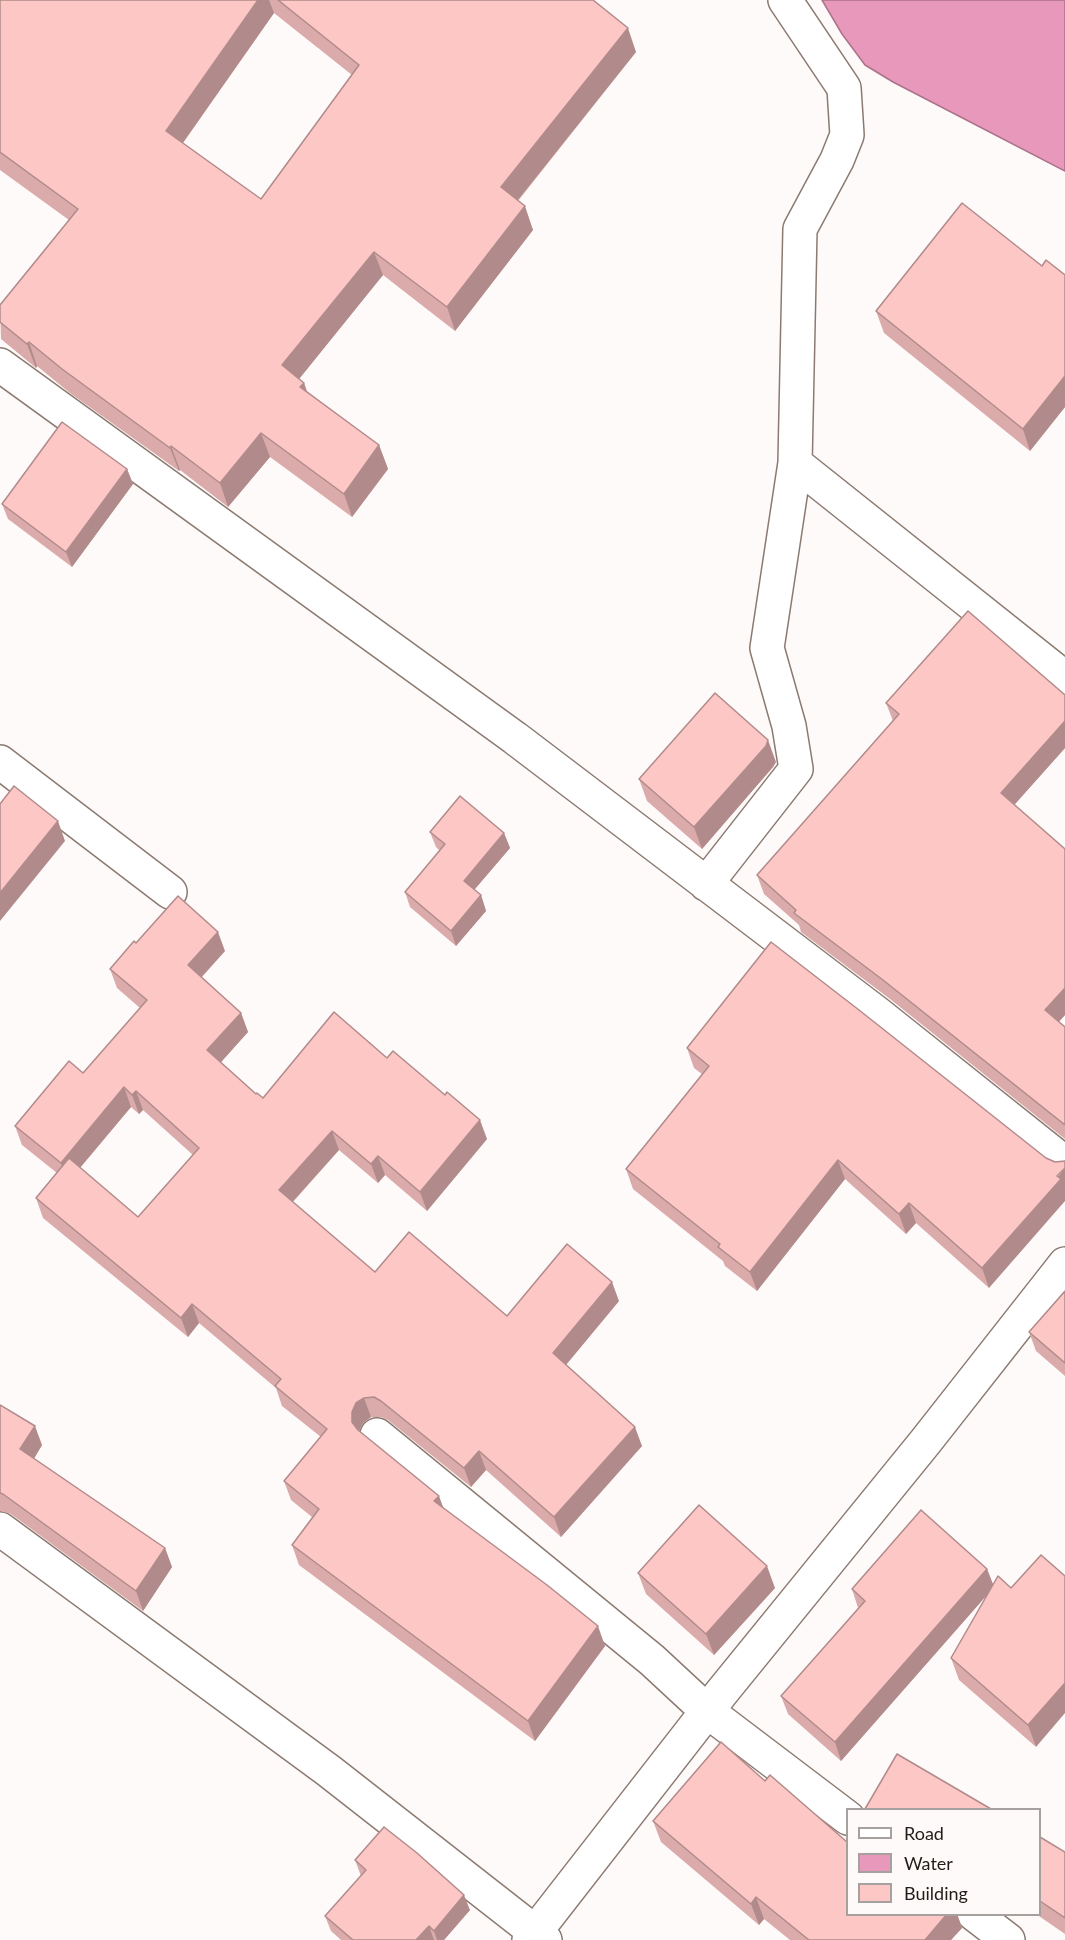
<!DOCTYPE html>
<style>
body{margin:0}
#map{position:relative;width:1065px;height:1940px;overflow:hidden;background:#fefaf9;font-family:Lato,sans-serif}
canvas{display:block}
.legend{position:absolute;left:846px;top:1808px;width:195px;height:108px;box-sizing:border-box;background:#fefaf9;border:2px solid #a6a19f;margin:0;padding:8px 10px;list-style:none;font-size:18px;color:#221b18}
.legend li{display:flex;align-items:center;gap:12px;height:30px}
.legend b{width:30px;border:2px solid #a6a19f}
</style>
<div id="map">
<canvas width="1065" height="1940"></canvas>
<ul class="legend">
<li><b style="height:8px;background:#fff"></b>Road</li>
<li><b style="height:16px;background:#e798bb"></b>Water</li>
<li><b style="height:16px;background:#fdc7c6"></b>Building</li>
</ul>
</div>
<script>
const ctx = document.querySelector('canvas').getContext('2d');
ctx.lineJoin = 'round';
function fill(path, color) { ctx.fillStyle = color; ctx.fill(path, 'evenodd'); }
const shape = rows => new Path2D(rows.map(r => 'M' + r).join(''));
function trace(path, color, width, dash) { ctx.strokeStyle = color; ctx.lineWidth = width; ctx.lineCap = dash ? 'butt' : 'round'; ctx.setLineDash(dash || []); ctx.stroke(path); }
const water = shape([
 [822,0,1065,0,1065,171,893,82,865,65,842,34,822,0]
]);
fill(water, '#e798bb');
trace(water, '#ac728a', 1.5);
const minor = shape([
 [0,365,515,738,878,1014,1065,1163],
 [795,463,1065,678],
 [0,762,170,892],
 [706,884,796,769,789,726,767,648,795,463,800,229,837,160,847,135,844,88,785,0],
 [377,1435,652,1660,707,1711,848,1818],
 [0,1529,329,1771,545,1940],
 [974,1914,1008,1940],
 [529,1940,722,1692,926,1441,1065,1264]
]);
trace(minor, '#8b7a71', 36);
trace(minor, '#fff', 33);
fill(shape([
 [0,0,593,0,636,52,518,201,533,230,455,331,383,275,299,379,304,383,307,391,379,445,388,469,352,517,270,457,228,507,180,470,179,471,70,393,37,366,36,368,1,339,0,305,69,220,0,170],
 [274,13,352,75,261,199,183,143],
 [1042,266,1065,275,1065,407,1030,451,884,333,876,311],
 [127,469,133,484,72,567,8,519,2,504],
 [1065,695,1065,748,1014,805,1065,1015,1059,1022,1065,1027,1065,1139,890,999,801,932,799,925,764,894,757,875,893,721,886,703],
 [776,762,773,767,702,849,647,801,639,779],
 [430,832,504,833,510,848,474,890,481,895,486,911,456,946,410,907,405,892,440,851,436,847],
 [225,951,202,977,241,1013,248,1032,221,1062,256,1094,263,1098,387,1058,487,1139,427,1211,385,1175,378,1183,339,1150,293,1202,375,1272,507,1316,619,1301,566,1365,642,1446,561,1537,486,1470,471,1487,388,1420,381,1417,371,1417,363,1423,359,1431,443,1507,605,1646,535,1741,299,1565,292,1545,312,1517,291,1500,284,1481,321,1437,282,1406,276,1388,199,1323,188,1337,43,1218,36,1198,57,1173,22,1145,15,1126,83,1073,140,1008,117,988,110,969],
 [131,1107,139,1114,143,1110,193,1155,138,1217,80,1168],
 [687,1048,1046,1158,1055,1162,989,1288,916,1223,906,1234,845,1179,757,1291,725,1266,723,1261,633,1189,626,1169,702,1074,694,1068],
 [1065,1291,1065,1376,1036,1351,1029,1332],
 [0,1405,42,1445,34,1458,165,1548,172,1567,143,1611,11,1514,0,1511],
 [987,1569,993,1584,1036,1747,959,1680,951,1658,986,1596,841,1761,788,1714,781,1696,858,1608,852,1589],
 [638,1573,775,1588,714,1655,646,1594],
 [765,1781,847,1842,848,1914,957,1914,962,1928,951,1940,790,1940,764,1919,759,1925,661,1842,653,1821],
 [1040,1837,1065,1852,1065,1934,1036,1914,1040,1914],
 [355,1860,470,1910,444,1940,341,1940,331,1931,325,1916,361,1876]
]), '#daabaa');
fill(shape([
 [258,0,269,0,274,13,175,154,166,131],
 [628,28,636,52,509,211,501,187],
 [525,206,533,230,455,331,447,307],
 [374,252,383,275,291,389,282,365],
 [29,342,37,366,36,368,27,344],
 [1065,376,1065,407,1030,451,1023,429],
 [304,383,312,407,300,387],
 [261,433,270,457,228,507,220,483],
 [379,445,388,469,352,517,344,494],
 [171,446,180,470,179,471,170,448],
 [127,469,133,484,72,567,66,552],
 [1065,721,1065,748,1008,812,1001,793],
 [768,740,776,762,773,767,702,849,694,827],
 [58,821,65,841,0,921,0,893],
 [504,833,510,848,469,896,464,881],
 [481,895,486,911,456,946,451,931],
 [218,932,225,951,195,984,188,965],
 [1065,988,1065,1015,1052,1029,1045,1010],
 [241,1013,248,1032,214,1070,207,1050],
 [124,1087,131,1107,68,1182,61,1163],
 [136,1091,143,1110,139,1114,132,1095],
 [480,1120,487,1139,427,1211,420,1192],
 [332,1131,339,1150,286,1209,279,1190],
 [378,1156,385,1175,378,1183,371,1164],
 [838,1160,845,1179,757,1291,750,1272],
 [1065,1168,1065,1201,989,1288,982,1268],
 [909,1203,916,1223,906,1234,899,1214],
 [612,1282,619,1301,560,1372,553,1353],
 [192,1304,199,1323,188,1337,181,1318],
 [364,1398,371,1417,363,1423,359,1431,352,1422,352,1412,356,1403],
 [35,1426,42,1445,28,1469,20,1449],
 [635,1427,642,1446,561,1537,554,1517],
 [479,1451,486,1470,471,1487,464,1468],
 [439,1496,446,1515,434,1501],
 [165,1548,172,1567,143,1611,136,1591],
 [767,1566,775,1588,714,1655,706,1634],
 [987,1569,994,1587,841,1761,835,1742],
 [598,1626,605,1646,535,1741,528,1721],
 [1065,1683,1065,1713,1036,1747,1028,1725],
 [464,1895,470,1910,444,1940,437,1940,434,1931],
 [756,1897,764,1919,759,1925,751,1904],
 [947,1914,957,1914,962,1928,951,1940,925,1940],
 [429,1926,434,1940,416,1940]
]), '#b18b8b');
const building = shape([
 [0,0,258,0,166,131,261,199,359,65,278,0,593,0,628,28,501,187,525,206,447,307,374,252,282,365,304,383,300,387,379,445,344,494,261,433,220,483,171,446,170,448,62,369,29,342,27,344,0,322,0,305,78,209,0,152,0,0],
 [962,203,1042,266,1046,260,1065,275,1065,376,1023,429,876,311,962,203],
 [62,422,127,469,66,552,2,504,62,422],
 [968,611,1065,695,1065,721,1001,793,1065,849,1065,988,1045,1010,1065,1027,1065,1125,883,980,794,913,796,910,757,875,899,714,886,703,968,611],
 [715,693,768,740,766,746,694,827,639,779,715,693],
 [14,786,58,821,0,893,0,804,14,786],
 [460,796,504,833,464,881,481,895,451,931,405,892,445,844,430,832,460,796],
 [178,896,218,932,188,965,241,1013,207,1050,256,1094,257,1093,263,1098,334,1012,387,1058,393,1051,445,1095,447,1092,480,1120,420,1192,378,1156,371,1164,332,1131,279,1190,375,1272,409,1232,507,1316,567,1244,612,1282,553,1353,635,1427,554,1517,479,1451,464,1468,381,1401,374,1397,364,1398,356,1403,352,1412,352,1422,358,1430,439,1496,434,1501,547,1585,598,1626,528,1721,292,1545,319,1509,284,1481,327,1429,275,1386,281,1379,192,1304,181,1318,36,1198,69,1158,138,1217,199,1148,136,1091,132,1095,124,1087,61,1163,15,1126,69,1061,83,1073,147,1000,110,969,134,941,136,943,178,896],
 [771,942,859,1010,1046,1158,1055,1162,1065,1161,1065,1168,1057,1176,1061,1179,982,1268,909,1203,899,1214,838,1160,750,1272,718,1247,720,1244,626,1169,709,1066,687,1048,771,942],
 [1065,1291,1065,1363,1029,1332,1065,1291],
 [0,1405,35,1426,20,1449,165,1548,136,1591,3,1494,0,1493,0,1405],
 [699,1505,767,1566,706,1634,638,1573,699,1505],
 [921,1510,987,1569,835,1742,781,1696,865,1601,852,1589,921,1510],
 [1041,1555,1065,1576,1065,1683,1028,1725,951,1658,998,1576,1011,1588,1041,1555],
 [721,1742,765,1781,770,1775,847,1842,848,1841,848,1914,947,1914,925,1940,809,1940,756,1897,751,1904,653,1821,721,1742],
 [897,1754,991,1809,865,1809,897,1754],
 [384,1827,417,1853,464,1895,434,1931,429,1926,416,1940,353,1940,325,1916,366,1870,355,1860,384,1827],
 [1040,1837,1065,1852,1065,1918,1040,1901,1040,1837]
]);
fill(building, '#fdc7c6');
trace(building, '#b18b8b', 1.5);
</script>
